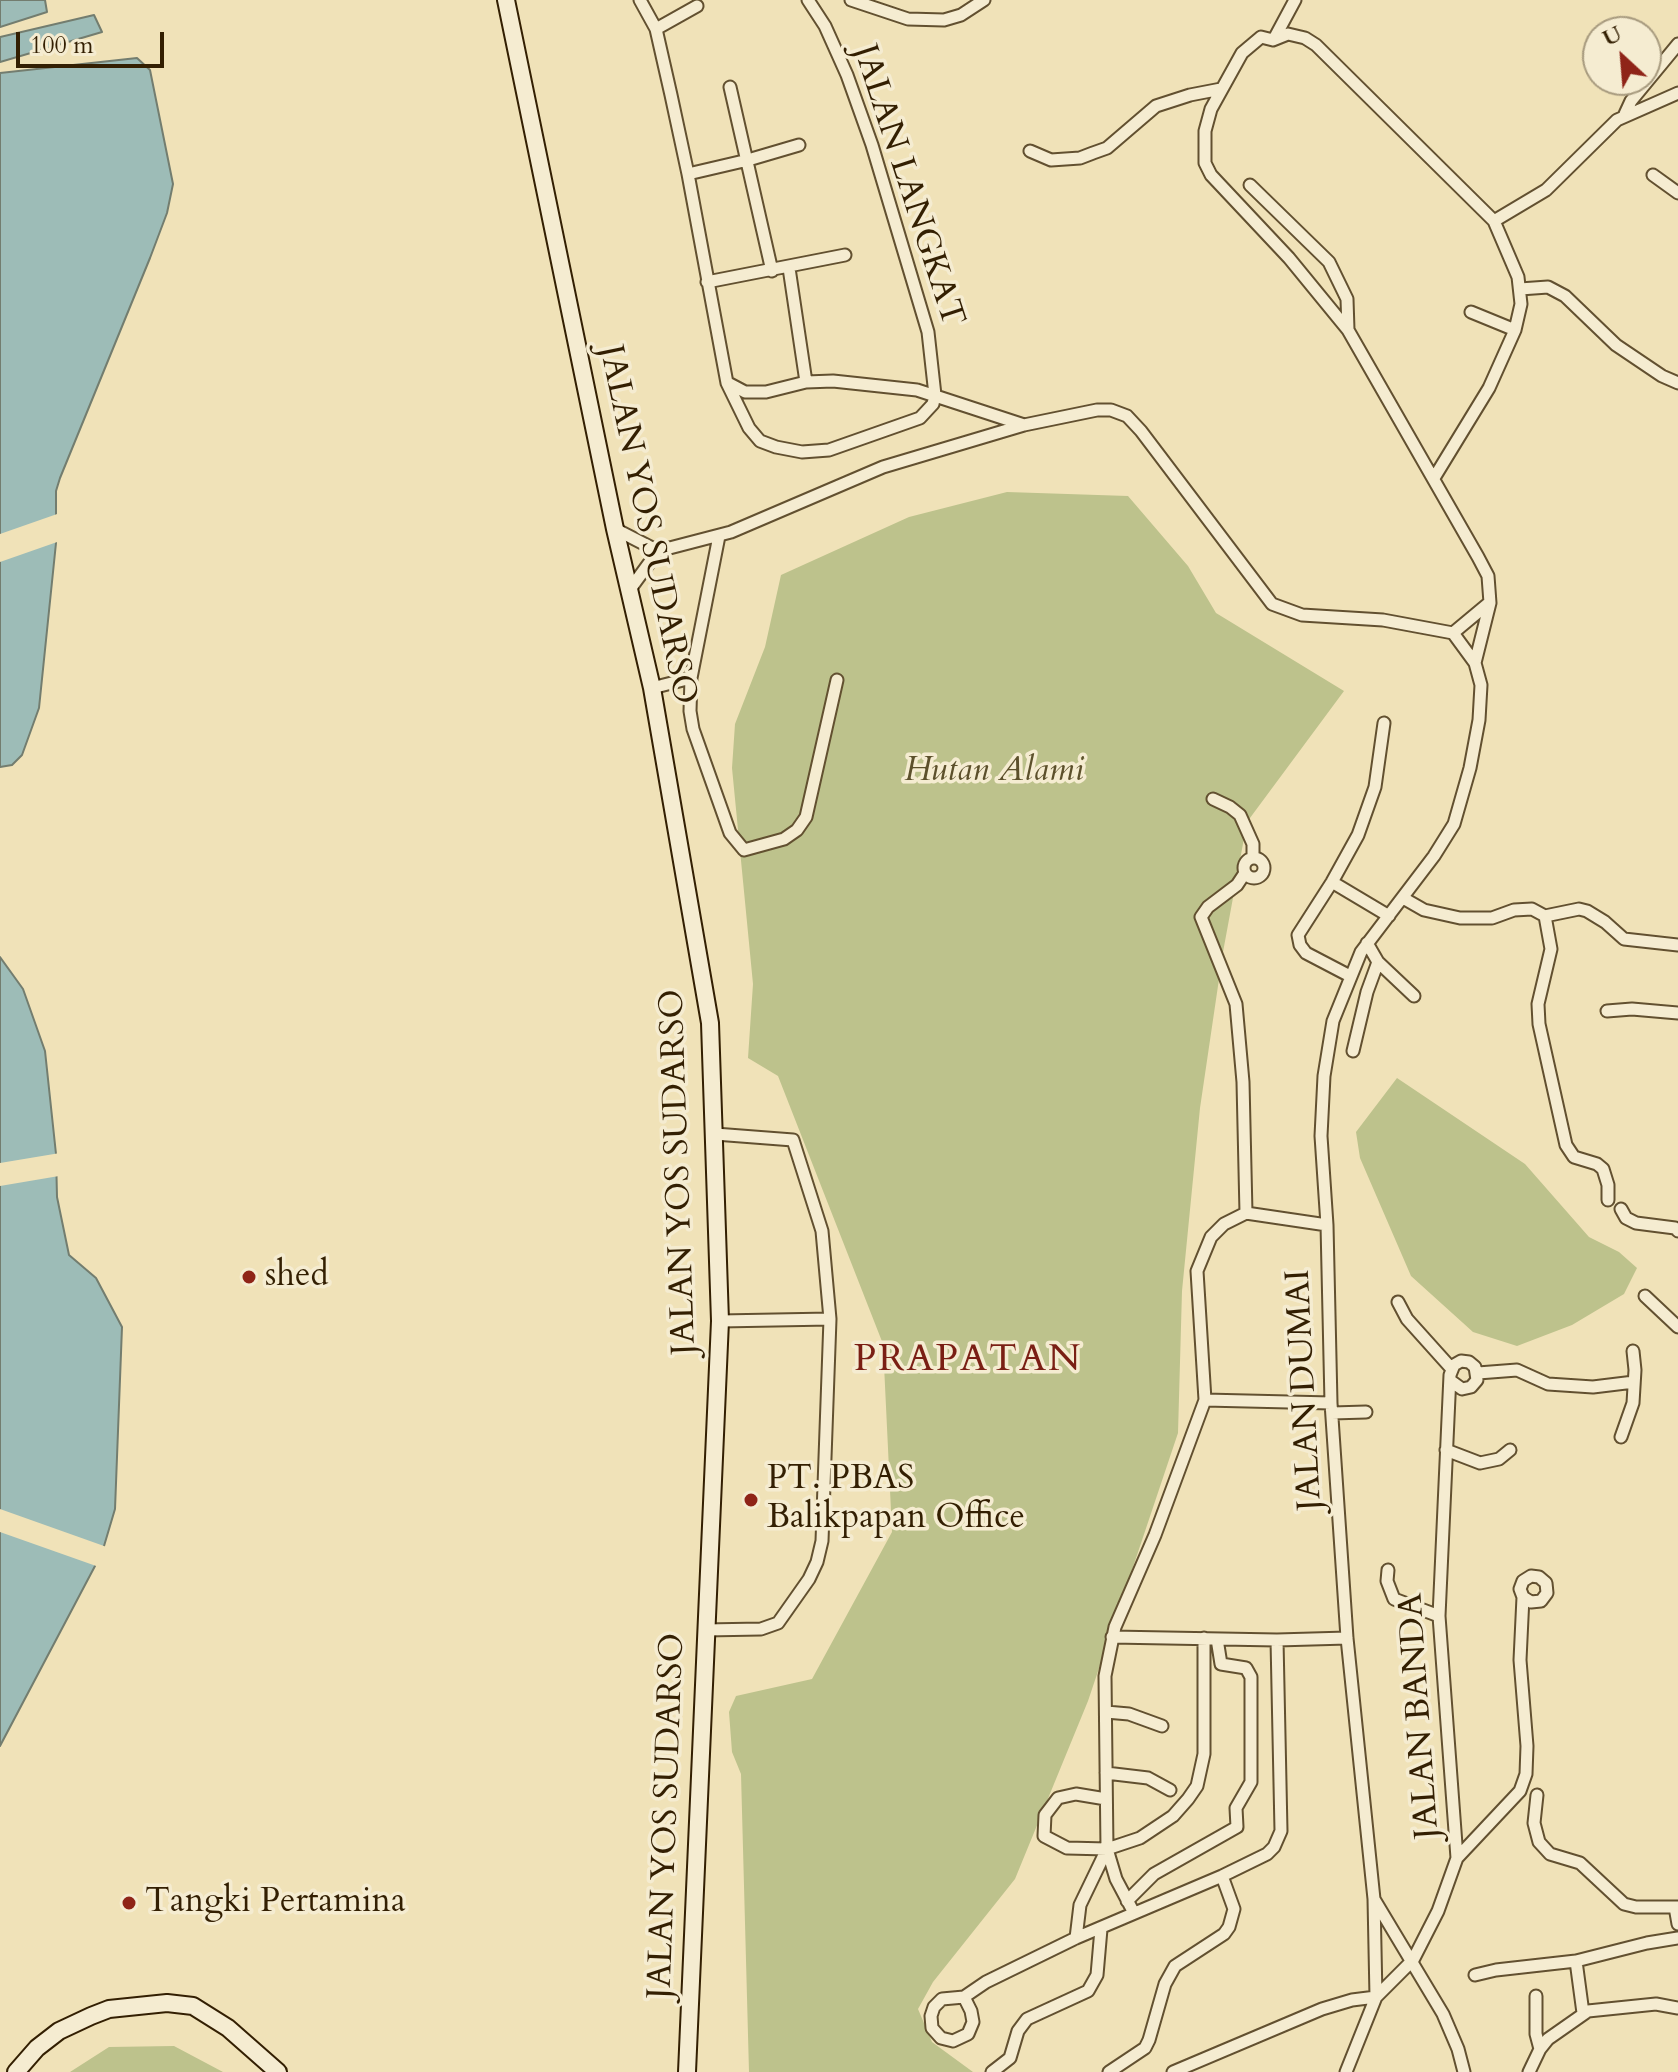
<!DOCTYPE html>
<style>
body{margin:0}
#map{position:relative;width:1678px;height:2072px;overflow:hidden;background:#f0e2b8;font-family:Cardo,serif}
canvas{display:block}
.north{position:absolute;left:1582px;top:16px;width:80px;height:80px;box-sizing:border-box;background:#f5ecd1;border:2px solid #a79a7e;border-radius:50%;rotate:334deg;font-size:22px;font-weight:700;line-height:32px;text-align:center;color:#331f02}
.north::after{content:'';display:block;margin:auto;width:28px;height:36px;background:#8f2418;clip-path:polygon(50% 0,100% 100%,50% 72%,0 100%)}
.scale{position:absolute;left:16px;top:32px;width:148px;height:36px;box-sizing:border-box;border:4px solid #331f02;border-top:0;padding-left:10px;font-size:24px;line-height:28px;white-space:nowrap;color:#331f02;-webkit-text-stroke:6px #f5ecd1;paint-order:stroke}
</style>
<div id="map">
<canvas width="1678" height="2072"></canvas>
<div class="north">U</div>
<div class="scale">100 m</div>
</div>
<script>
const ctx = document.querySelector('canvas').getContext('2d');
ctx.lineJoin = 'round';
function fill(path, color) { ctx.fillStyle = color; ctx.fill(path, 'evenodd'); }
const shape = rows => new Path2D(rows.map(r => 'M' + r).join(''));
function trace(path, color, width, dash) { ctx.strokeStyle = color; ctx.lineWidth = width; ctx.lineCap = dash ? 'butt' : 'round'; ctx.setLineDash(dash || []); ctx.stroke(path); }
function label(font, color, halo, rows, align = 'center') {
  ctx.font = font + ' Cardo,serif'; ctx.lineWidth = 7; ctx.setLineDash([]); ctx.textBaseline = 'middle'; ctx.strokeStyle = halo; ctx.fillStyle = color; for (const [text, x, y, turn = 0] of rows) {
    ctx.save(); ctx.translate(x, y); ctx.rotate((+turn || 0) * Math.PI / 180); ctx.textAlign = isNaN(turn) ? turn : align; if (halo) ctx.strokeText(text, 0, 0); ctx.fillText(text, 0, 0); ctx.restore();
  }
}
fill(shape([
 [1007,492,1128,496,1188,566,1216,613,1344,691,1247,822,1223,952,1200,1108,1182,1291,1178,1433,1088,1701,1015,1879,933,1982,918,2009,932,2042,973,2072,749,2072,741,1774,732,1752,729,1712,736,1696,812,1679,892,1532,883,1344,778,1076,748,1058,753,984,732,768,735,724,765,647,781,575,909,517],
 [1397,1078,1525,1164,1589,1237,1619,1252,1637,1268,1624,1294,1572,1325,1517,1346,1473,1332,1411,1276,1360,1158,1356,1132],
 [174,2046,223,2072,70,2072,109,2047]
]), '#bdc28c');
const water = shape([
 [0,0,45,0,47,12,0,27,0,0],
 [94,15,102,32,0,62,0,37,94,15],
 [137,58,150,70,173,184,167,213,150,258,60,478,56,491,56,543,39,708,22,755,12,765,0,767,0,73,137,58],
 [0,957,23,989,45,1051,56,1154,57,1197,69,1255,96,1278,122,1327,115,1509,104,1546,95,1566,0,1746,0,957]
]);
fill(water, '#9dbcb7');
trace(water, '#737d6f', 2);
fill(shape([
 [60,513,60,541,0,562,0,534],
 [60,1153,59,1176,0,1186,0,1163],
 [0,1509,104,1546,108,1548,99,1567,0,1532]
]), '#f0e2b8');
const street = shape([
 [640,0,656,29,671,95,688,174,727,383,749,428,760,441,776,447,802,452,829,450,920,418,933,404,935,395,928,332,872,145,847,75,825,26,808,0],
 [851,0,908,19,944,20,961,15,984,0],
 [656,29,697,6],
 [1274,39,1295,0],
 [730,87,772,271],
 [1625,114,1631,101,1678,44],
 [1030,151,1051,160,1080,158,1093,153,1107,148,1156,106,1190,95,1221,89],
 [688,174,748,160,799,145],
 [1653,175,1678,193],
 [1250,185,1329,262,1347,299,1348,330],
 [1494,221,1546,190,1617,120,1678,93],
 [789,268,806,382],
 [707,282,845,255],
 [1520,289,1548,287,1565,296,1616,345,1662,376,1678,383],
 [1471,312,1515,330],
 [728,383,745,392,766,392,806,382,833,381,917,390,1024,425],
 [1434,478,1489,388,1515,330,1521,304,1518,277,1494,221,1316,45,1305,38,1288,34,1273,40,1261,37,1242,53,1211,109,1205,131,1205,163,1211,175,1289,258,1348,330,1478,557,1488,576,1490,603,1475,663],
 [615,529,658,551],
 [719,536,691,678,690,711,693,729,730,833,744,850,784,839,797,830,806,817,837,680],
 [658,551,731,532,883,467,1024,425,1097,410,1111,410,1127,416,1141,431,1272,604,1302,615,1383,620,1453,633],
 [628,592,658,551],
 [1453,633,1489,603],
 [652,688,691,678],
 [1213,799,1230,807,1240,815,1253,844,1253,858],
 '1244 868a10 10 0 1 1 20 0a10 10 0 1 1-20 0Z',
 [1245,873,1237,885,1208,907,1201,917,1236,1004,1243,1082,1246,1213],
 [1332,882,1389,916],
 [1403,898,1424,910,1460,918,1492,918,1514,910,1532,909,1545,916,1551,949,1538,1004,1539,1024,1566,1145,1574,1157,1597,1164,1603,1169,1608,1185,1608,1200],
 [1545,916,1579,909,1587,911,1605,922,1624,939,1678,945],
 [1378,962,1414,996],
 [1350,976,1306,953,1300,945,1298,935,1332,882,1358,835,1375,787,1384,723],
 [1607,1011,1632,1009,1678,1013],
 [1353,1051,1367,992,1378,962,1367,943],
 [715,1134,793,1140,822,1231,830,1319],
 [1621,1209,1626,1218,1636,1223,1675,1228,1678,1231],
 [1645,1296,1678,1327],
 [1398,1302,1407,1319,1451,1368],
 [1478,1373,1517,1370,1548,1384,1593,1387,1634,1382],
 [1205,1400,1197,1271,1211,1237,1224,1224,1246,1213,1327,1225],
 [1332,1413,1366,1412],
 [1621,1437,1633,1403,1635,1370,1633,1351],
 [1446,1450,1480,1463,1499,1459,1510,1450],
 [1388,1570,1387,1581,1394,1599,1439,1616],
 [705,1630,761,1629,778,1623,809,1579,817,1562,822,1541,830,1319,720,1321],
 [1112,1637,1277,1640,1347,1638],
 [1106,1712,1129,1714,1162,1726],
 [1106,1773,1148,1778,1170,1790],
 [1537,1795,1534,1823,1539,1842,1550,1854,1580,1863,1624,1904,1636,1907,1678,1907],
 [1106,1799,1076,1794,1058,1798,1045,1815,1044,1836,1067,1848,1107,1849,1140,1838,1173,1816,1188,1799,1197,1786,1204,1754,1204,1638],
 [1457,1858,1520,1791,1526,1774,1527,1746,1520,1660,1523,1597,1520,1589,1523,1581,1531,1576,1539,1577,1546,1583,1547,1593,1541,1601,1531,1602,1523,1597],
 [1374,1899,1443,2014,1458,2049,1464,2072],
 [1127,1901,1154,1874,1237,1827,1236,1808,1251,1782,1251,1677,1246,1668,1221,1664,1217,1639],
 [1675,1907,1678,1924],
 [1134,1913,1116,1879,1107,1849,1105,1676,1115,1627,1155,1535,1205,1400,1331,1403],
 [1076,1938,1080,1905,1107,1849],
 [1576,1961,1647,1943,1678,1938],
 [1475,1975,1496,1970,1576,1961,1583,2013],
 [1536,1996,1536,2034,1540,2049],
 [964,1997,971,2011,973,2022,968,2034,953,2041,941,2038,932,2028,931,2016,934,2007,942,1999,964,1997,986,1982,1076,1938,1222,1876,1267,1854,1274,1847,1281,1831,1277,1640],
 [992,2072,1010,2058,1018,2031,1027,2019,1088,1991,1097,1975,1101,1929],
 [1109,2072,1145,2048,1149,2040,1165,1984,1175,1966,1224,1934,1229,1927,1234,1909,1222,1876],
 [1173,2072,1322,2009,1352,2000,1376,1997,1413,1960,1438,1911,1457,1858,1439,1616,1450,1375,1454,1365,1461,1361,1469,1362,1475,1367,1477,1380,1471,1387,1462,1389,1451,1381],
 [1346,2072,1376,1997,1374,1899,1347,1638,1331,1403,1327,1225,1321,1136,1324,1076,1333,1021,1361,952,1434,856,1454,824,1470,768,1479,720,1481,685,1475,663,1453,633],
 [1529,2072,1540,2049,1548,2039,1588,2011,1656,2004,1678,2008]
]);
const secondary = shape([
 [506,0,615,529,652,688,710,1023,720,1321,687,2072],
 [16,2072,37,2048,59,2031,91,2016,109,2009,167,2003,193,2006,228,2028,278,2072]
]);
trace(street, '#625030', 15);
trace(secondary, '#331f02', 20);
trace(street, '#f5ecd1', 11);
trace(secondary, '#f5ecd1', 16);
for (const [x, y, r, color] of [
 [249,1277,8,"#8f2418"],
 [751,1500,8,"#8f2418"],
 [129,1903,8,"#8f2418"]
]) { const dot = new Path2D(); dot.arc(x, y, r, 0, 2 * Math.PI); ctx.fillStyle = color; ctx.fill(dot); trace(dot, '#f5ecd1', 3); }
label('34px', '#331f02', '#f5ecd1', [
 ["JALAN LANGKAT",907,186,72],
 ["JALAN YOS SUDARSO",646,525,78],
 ["JALAN YOS SUDARSO",680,1172,-92],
 ["JALAN DUMAI",1306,1390,-93],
 ["JALAN BANDA",1421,1716,-94],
 ["JALAN YOS SUDARSO",668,1816,-88]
]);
label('italic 34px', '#5c502b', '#f5ecd1', [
 ["Hutan Alami",994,772]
]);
label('34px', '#331f02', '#f5ecd1', [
 ["shed",265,1277],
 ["PT. PBAS",767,1480],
 ["Balikpapan Office",767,1519],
 ["Tangki Pertamina",145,1903]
], 'left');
ctx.letterSpacing = '2px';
label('38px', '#7a1f14', '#f5ecd1', [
 ["PRAPATAN",968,1361]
]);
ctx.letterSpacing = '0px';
</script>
